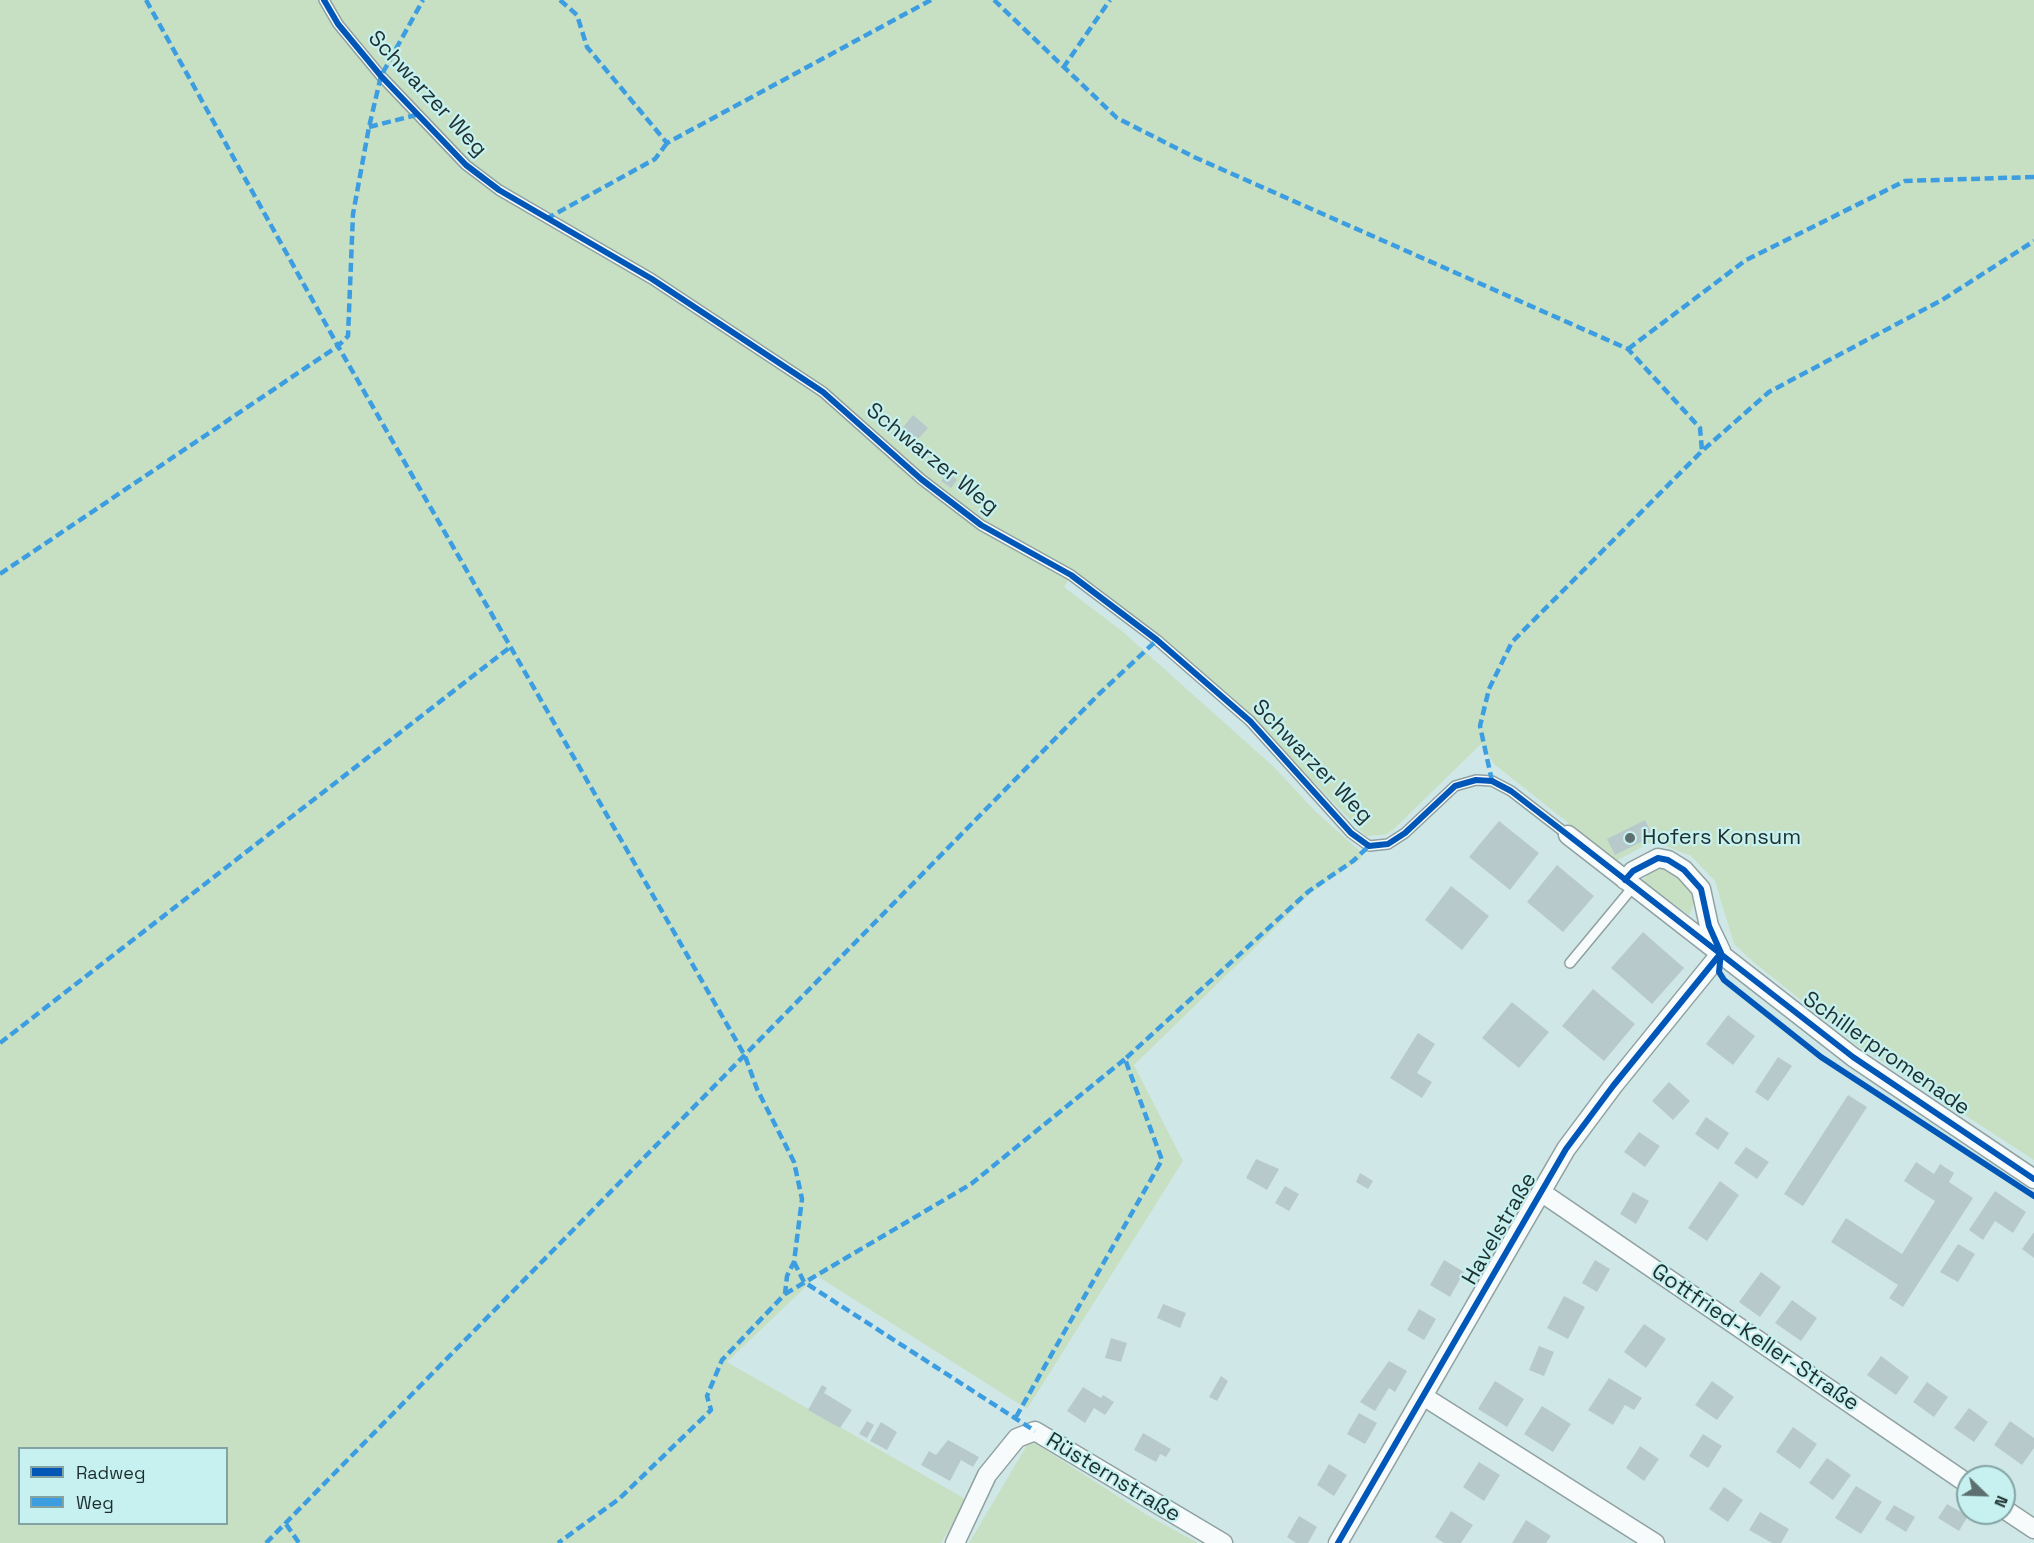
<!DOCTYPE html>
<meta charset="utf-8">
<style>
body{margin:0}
#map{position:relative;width:2034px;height:1543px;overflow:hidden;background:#d0e7e7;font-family:"Space Grotesk",sans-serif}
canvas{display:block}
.legend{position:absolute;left:18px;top:1447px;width:210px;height:78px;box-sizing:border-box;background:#c6f1f0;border:2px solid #83a3a3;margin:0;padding:8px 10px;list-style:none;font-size:18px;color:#1f2f2f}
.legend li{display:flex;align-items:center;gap:12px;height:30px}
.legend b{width:30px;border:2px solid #83a3a3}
.north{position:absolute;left:1956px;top:1465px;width:60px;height:60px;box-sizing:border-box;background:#c6f1f0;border:2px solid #83a3a3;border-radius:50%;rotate:113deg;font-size:16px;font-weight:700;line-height:24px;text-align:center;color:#1f2f2f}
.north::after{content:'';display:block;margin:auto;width:21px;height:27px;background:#5d6f6f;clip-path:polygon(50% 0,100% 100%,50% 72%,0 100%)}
</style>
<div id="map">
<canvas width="2034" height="1543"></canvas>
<ul class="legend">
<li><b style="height:8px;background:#0057b8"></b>Radweg</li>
<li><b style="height:8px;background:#3c9de1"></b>Weg</li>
</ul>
<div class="north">N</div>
</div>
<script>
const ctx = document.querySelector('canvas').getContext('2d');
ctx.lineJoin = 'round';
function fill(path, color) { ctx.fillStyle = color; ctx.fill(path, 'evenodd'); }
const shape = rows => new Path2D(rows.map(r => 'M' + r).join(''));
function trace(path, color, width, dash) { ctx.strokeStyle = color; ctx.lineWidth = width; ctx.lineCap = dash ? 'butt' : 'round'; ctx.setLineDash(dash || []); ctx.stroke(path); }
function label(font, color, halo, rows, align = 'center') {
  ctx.font = font + ' "Space Grotesk",sans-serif'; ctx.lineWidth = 4.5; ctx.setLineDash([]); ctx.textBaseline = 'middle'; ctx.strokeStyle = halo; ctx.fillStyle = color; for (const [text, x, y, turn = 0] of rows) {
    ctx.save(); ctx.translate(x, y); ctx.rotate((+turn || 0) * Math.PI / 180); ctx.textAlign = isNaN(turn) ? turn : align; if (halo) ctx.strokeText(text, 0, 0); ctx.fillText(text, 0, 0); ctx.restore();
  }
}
fill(shape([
 [0,0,2034,0,2034,1160,1857,1045,1752,961,1734,944,1715,881,1691,856,1653,841,1616,861,1494,764,1481,744,1394,829,1385,835,1366,836,1229,695,1096,586,1074,572,1064,587,1122,631,1275,768,1314,810,1360,851,1361,859,1312,892,1134,1065,1183,1161,1027,1409,817,1276,727,1362,967,1500,941,1543,0,1543],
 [20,1448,226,1448,226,1524,20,1524],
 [1655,869,1666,869,1689,884,1696,898,1689,915,1642,880],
 [1030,1440,1147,1515,1198,1543,969,1543]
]), '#c7e0c4');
fill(shape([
 [913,415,928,428,914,443,900,431],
 [948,473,957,480,951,488,941,481],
 [1645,820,1653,836,1615,855,1607,839],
 [1499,821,1539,853,1510,890,1469,857],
 [1557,865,1594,896,1563,932,1527,902],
 [1451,886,1489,916,1462,950,1425,920],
 [1643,932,1684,968,1652,1004,1611,968],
 [1593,989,1635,1024,1604,1061,1562,1026],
 [1512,1002,1549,1032,1519,1068,1482,1038],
 [1728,1015,1755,1036,1733,1065,1706,1044],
 [1418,1033,1435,1044,1417,1073,1432,1082,1422,1098,1390,1078],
 [1778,1057,1792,1066,1768,1101,1755,1092],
 [1669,1082,1690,1101,1673,1120,1652,1101],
 [1848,1095,1867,1107,1803,1206,1784,1194],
 [1706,1117,1729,1133,1718,1150,1695,1134],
 [1639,1132,1660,1146,1645,1167,1624,1152],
 [1746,1147,1769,1162,1757,1179,1734,1163],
 [1256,1159,1279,1169,1267,1190,1246,1178],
 [1916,1162,1934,1174,1940,1164,1954,1173,1949,1182,1973,1198,1903,1307,1889,1298,1898,1285,1831,1242,1846,1218,1902,1254,1935,1201,1904,1181],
 [1360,1173,1373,1181,1368,1189,1356,1182],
 [1720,1181,1739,1195,1707,1241,1688,1228],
 [1285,1186,1299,1194,1289,1211,1275,1203],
 [1995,1191,2026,1212,2013,1233,1995,1221,1983,1240,1969,1230],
 [1633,1192,1649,1201,1636,1224,1620,1214],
 [2034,1232,2034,1258,2022,1249],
 [1958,1244,1975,1254,1958,1282,1940,1272],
 [1444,1260,1464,1272,1450,1297,1430,1285],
 [1595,1260,1610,1269,1597,1292,1582,1283],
 [1761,1272,1781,1287,1760,1317,1739,1302],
 [1564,1296,1585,1307,1568,1339,1547,1328],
 [1792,1300,1817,1318,1801,1341,1775,1323],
 [1163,1304,1186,1313,1180,1328,1157,1318],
 [1419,1309,1436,1319,1424,1340,1407,1330],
 [1644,1324,1666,1339,1646,1368,1624,1352],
 [1111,1338,1127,1343,1121,1362,1105,1358],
 [1539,1346,1554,1352,1544,1376,1529,1370],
 [1881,1356,1909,1377,1896,1395,1867,1375],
 [1389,1361,1407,1371,1395,1392,1389,1388,1375,1411,1360,1402],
 [1221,1376,1228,1381,1217,1401,1209,1397],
 [1609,1378,1642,1398,1634,1410,1625,1405,1613,1425,1588,1410],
 [1495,1381,1524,1399,1507,1427,1478,1409],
 [1712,1381,1734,1397,1717,1420,1695,1405],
 [1927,1382,1948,1397,1934,1417,1913,1402],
 [822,1385,827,1388,824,1393,852,1410,840,1428,808,1410],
 [1083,1387,1101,1398,1103,1395,1114,1402,1105,1415,1094,1408,1085,1423,1067,1411],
 [1542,1406,1571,1424,1553,1452,1524,1434],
 [1969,1408,1988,1422,1974,1442,1954,1428],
 [1359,1413,1377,1423,1365,1444,1347,1434],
 [867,1421,874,1425,867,1438,859,1434],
 [2010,1421,2034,1438,2034,1448,2022,1465,1994,1445],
 [881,1422,897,1432,887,1450,870,1441],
 [1793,1427,1817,1444,1800,1469,1776,1452],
 [1143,1433,1171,1449,1166,1457,1160,1454,1156,1462,1134,1450],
 [1703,1434,1722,1446,1708,1468,1689,1456],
 [948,1440,979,1457,973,1467,961,1460,950,1481,921,1465,929,1451,936,1455],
 [1640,1446,1659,1459,1644,1481,1626,1468],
 [1827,1458,1851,1475,1833,1500,1809,1483],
 [1479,1462,1500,1475,1484,1501,1463,1487],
 [1329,1464,1347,1475,1334,1496,1317,1485],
 [1856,1486,1882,1502,1861,1534,1835,1518],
 [1724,1487,1743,1500,1728,1522,1709,1509],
 [1947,1504,1968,1516,1959,1531,1938,1518],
 [1894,1505,1915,1517,1906,1532,1885,1519],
 [1451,1511,1473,1525,1461,1543,1444,1543,1435,1537],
 [1760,1512,1789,1529,1781,1543,1772,1543,1749,1530],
 [1299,1516,1317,1527,1308,1543,1296,1543,1287,1537],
 [1526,1520,1551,1536,1546,1543,1512,1543]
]), '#b8c9cc');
const service = shape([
 [324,0,338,24,381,76,466,165,499,190,652,279,823,392,921,479,981,525,1071,575,1157,640,1250,721,1351,833,1369,846,1388,844,1405,833,1455,786,1476,780,1492,781,1511,791,1568,835],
 [1570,963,1633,887]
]);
const minor = shape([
 [1568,835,1853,1057,2034,1179],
 [1625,880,1633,871,1658,858,1668,860,1684,870,1701,889,1709,926,1721,951],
 [1541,1192,1968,1484],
 [1423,1396,1655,1543],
 [2004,1509,2034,1529],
 [955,1543,987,1475,1017,1438,1035,1431,1223,1543],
 [1338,1543,1566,1149,1613,1086,1721,953]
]);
trace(service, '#90a1a1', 12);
trace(minor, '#90a1a1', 21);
trace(service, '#f8fbfb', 9);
trace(minor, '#f8fbfb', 18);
trace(shape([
 [146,0,338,346,745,1056,757,1089,794,1162,802,1199,794,1262,787,1276,785,1294,722,1360,707,1396,711,1410,619,1499,558,1543],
 [560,0,577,15,587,47,667,143,931,0],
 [994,0,1117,118,1194,157,1628,349,1700,428,1702,451],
 [1063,68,1110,0],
 [369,127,416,115],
 [546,219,655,159,667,143],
 [1628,349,1746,260,1905,181,2034,177],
 [0,574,338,346,348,336,353,214,369,127,381,76,423,0],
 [1492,781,1480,726,1489,689,1512,642,1702,451,1769,392,1942,300,2034,241],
 [0,1043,509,648],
 [794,1262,804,1282,1035,1431],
 [785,1294,971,1184,1125,1059],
 [1016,1417,1162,1160,1125,1059,1309,891,1353,861,1369,846],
 [286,1524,299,1543],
 [266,1543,1099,694,1157,640]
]), '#3c9de1', 4.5, [9, 4.5]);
trace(shape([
 [324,0,338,24,381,76,466,165,499,190,652,279,823,392,921,479,981,525,1071,575,1157,640,1250,721,1351,833,1369,846,1388,844,1405,833,1455,786,1476,780,1492,781,1511,791,1568,835,1853,1057,2034,1179],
 [1625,880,1633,871,1658,858,1668,860,1684,870,1701,889,1709,926,1721,953],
 [1721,953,1719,972,1724,980,1821,1057,2034,1196],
 [1338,1543,1566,1149,1613,1086,1721,953]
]), '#0057b8', 6);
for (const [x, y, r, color] of [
 [1630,838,6,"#5d6f6f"]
]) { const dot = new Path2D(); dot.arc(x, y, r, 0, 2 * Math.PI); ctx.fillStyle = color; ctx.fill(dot); trace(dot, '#c6f1f0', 2); }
label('22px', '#1f2f2f', '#c6f1f0', [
 ["Schwarzer Weg",427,94,47],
 ["Schwarzer Weg",932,459,39],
 ["Schwarzer Weg",1312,762,46],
 ["Schillerpromenade",1886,1054,35],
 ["Havelstraße",1500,1229,-60],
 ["Gottfried-Keller-Straße",1755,1338,34],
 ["Rüsternstraße",1113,1478,31]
]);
label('22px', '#1f2f2f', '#c6f1f0', [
 ["Hofers Konsum",1642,838]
], 'left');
</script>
